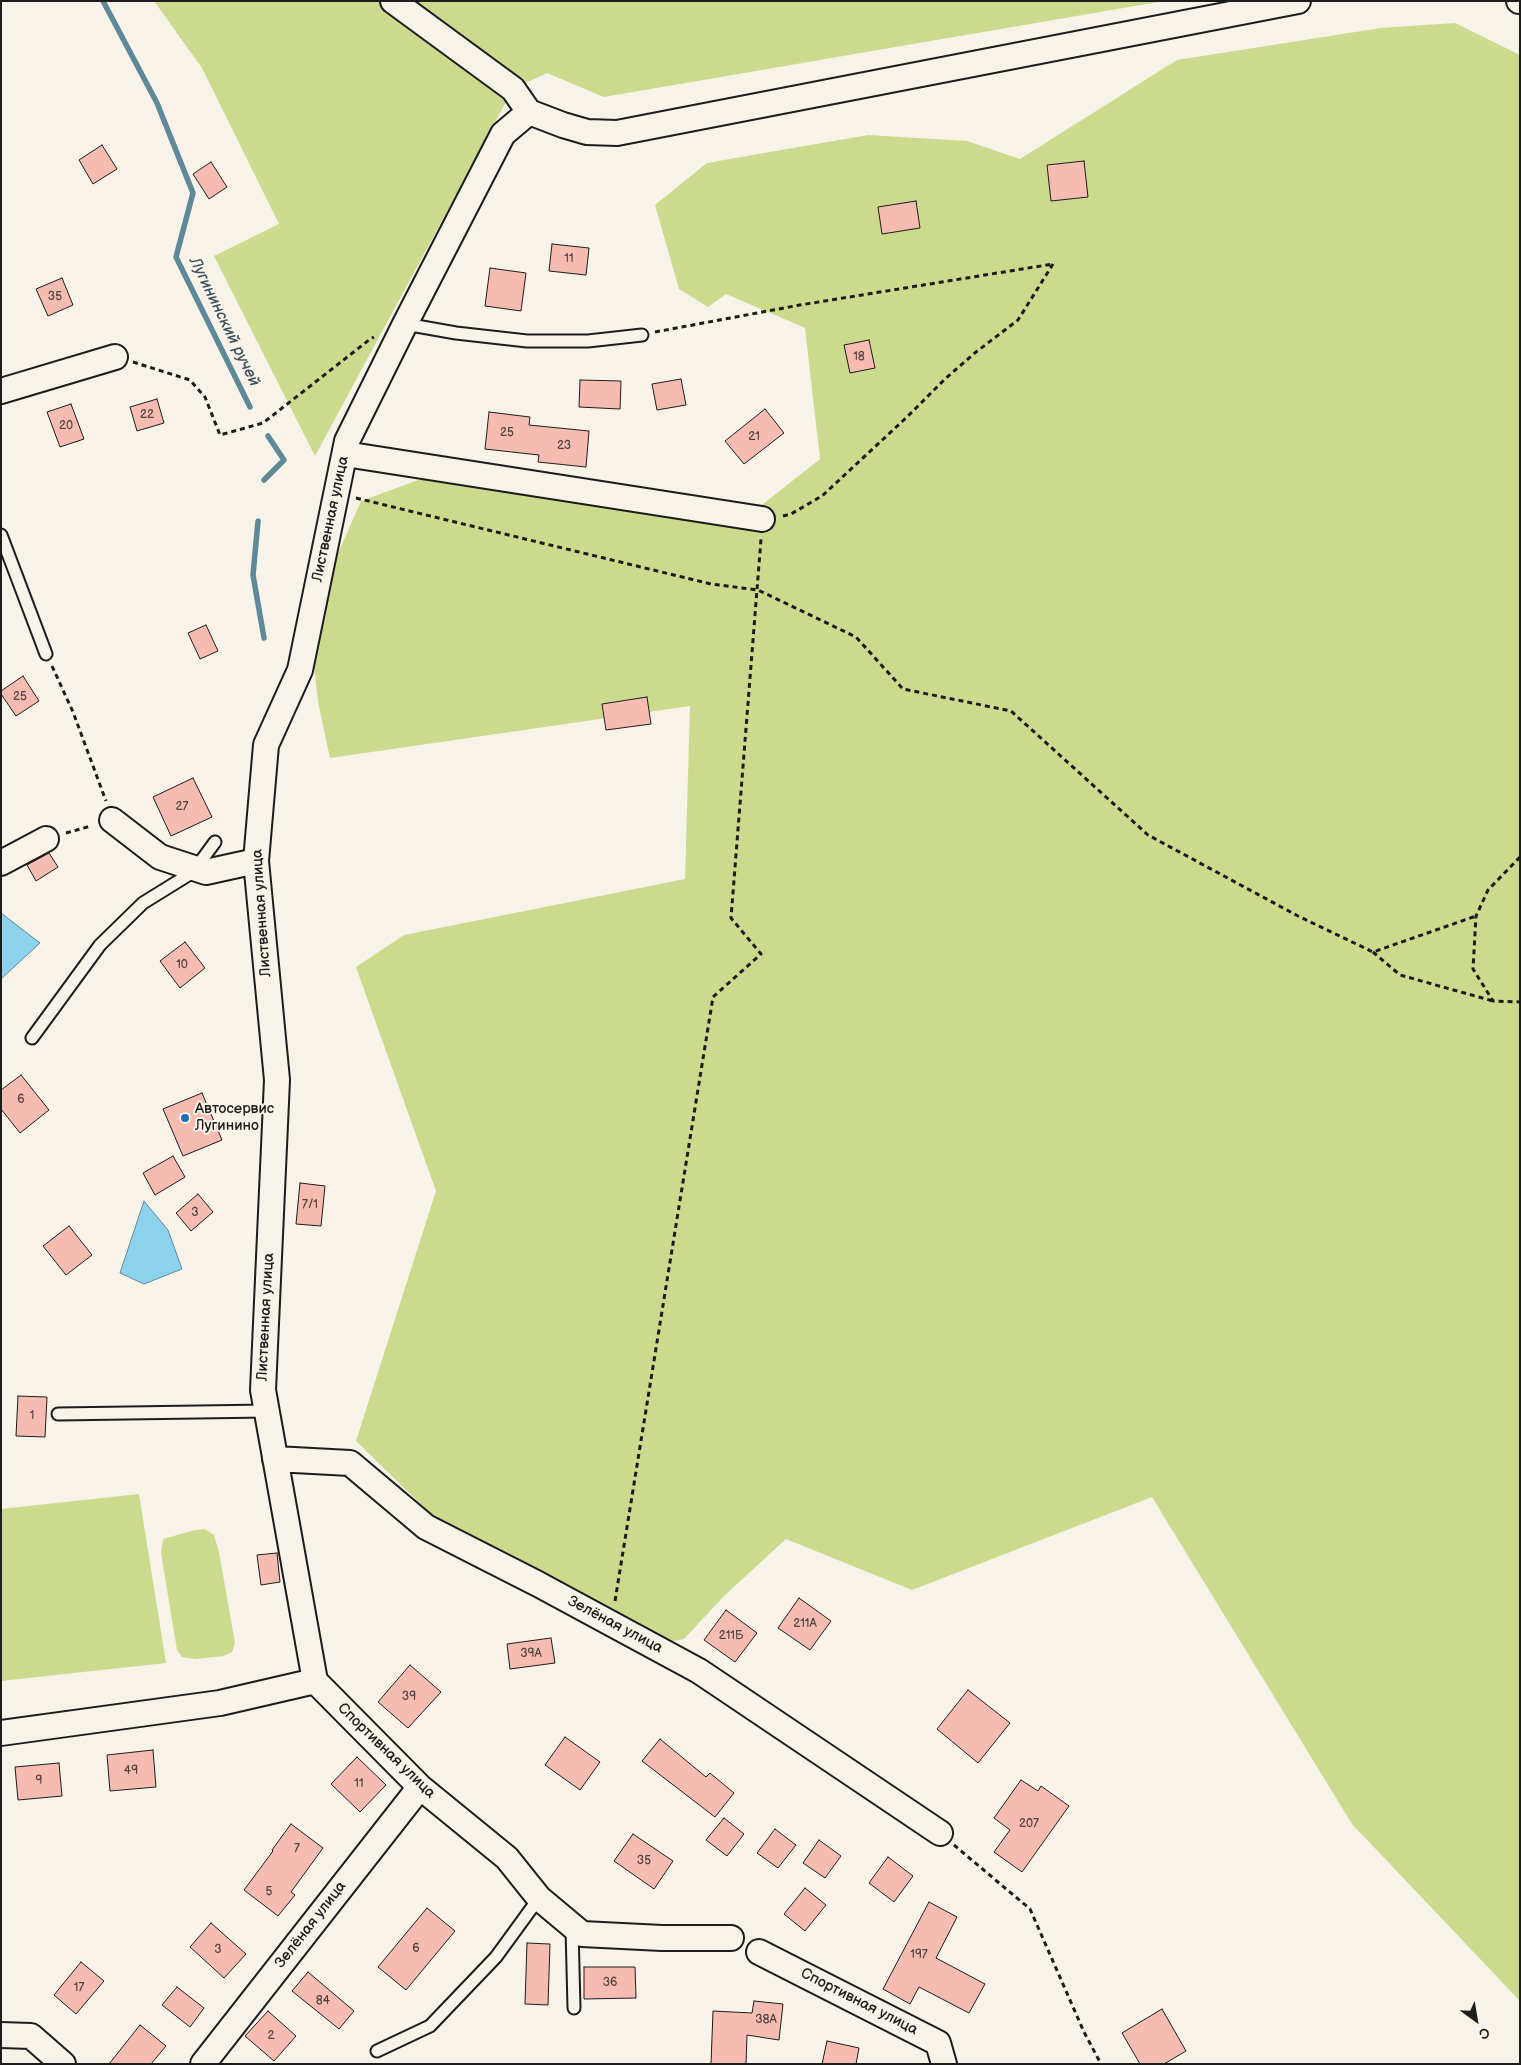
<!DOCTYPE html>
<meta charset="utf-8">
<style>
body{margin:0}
#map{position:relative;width:1521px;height:2065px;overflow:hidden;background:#f7f3e8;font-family:"Balsamiq Sans",sans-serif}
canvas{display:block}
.frame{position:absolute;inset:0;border:2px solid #1c1c1c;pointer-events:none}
.north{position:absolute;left:1451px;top:1995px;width:50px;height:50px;-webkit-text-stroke:4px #f7f3e8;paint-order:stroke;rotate:148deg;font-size:14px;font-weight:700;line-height:20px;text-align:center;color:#1c1c1c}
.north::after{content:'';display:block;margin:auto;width:18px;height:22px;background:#1c1c1c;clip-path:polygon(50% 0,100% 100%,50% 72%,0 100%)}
</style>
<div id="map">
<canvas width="1521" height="2065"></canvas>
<div class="frame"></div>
<div class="north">С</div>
</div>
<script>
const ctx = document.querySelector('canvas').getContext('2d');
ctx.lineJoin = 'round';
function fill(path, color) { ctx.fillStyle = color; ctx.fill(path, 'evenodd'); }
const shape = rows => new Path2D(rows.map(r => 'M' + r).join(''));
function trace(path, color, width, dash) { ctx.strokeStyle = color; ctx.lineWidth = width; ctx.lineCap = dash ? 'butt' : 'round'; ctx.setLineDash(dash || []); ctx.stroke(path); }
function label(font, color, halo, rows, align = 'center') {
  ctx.font = font + ' "Balsamiq Sans",sans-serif'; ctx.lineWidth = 4; ctx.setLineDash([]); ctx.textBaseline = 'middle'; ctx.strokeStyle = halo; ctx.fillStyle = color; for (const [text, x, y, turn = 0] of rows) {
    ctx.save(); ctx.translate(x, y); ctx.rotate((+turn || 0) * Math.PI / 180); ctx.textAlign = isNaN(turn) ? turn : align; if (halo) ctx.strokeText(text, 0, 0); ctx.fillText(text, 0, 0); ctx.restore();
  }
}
fill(shape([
 [154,1,1164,1,604,97,547,73,513,89,315,456,214,256,279,224,202,68],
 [1455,23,1520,55,1520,2001,1352,1824,1152,1497,912,1590,786,1539,725,1595,684,1639,643,1647,591,1607,515,1559,435,1518,356,1441,436,1191,356,967,404,935,685,879,690,706,330,758,318,702,309,620,361,501,432,475,739,523,820,459,805,328,726,294,708,307,679,289,655,205,707,163,868,135,967,141,1020,159,1177,60,1381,28],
 [139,1494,166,1663,1,1681,1,1509],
 [205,1529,214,1535,219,1552,235,1643,232,1652,224,1656,195,1659,182,1657,177,1650,161,1553,163,1539,195,1530]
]), '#ccda8d');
const water = shape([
 [1,913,40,943,1,979,1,913],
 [144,1201,168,1230,182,1269,144,1284,120,1273,144,1201]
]);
fill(water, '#8cd2ed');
trace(water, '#5f8999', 1);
trace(shape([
 [103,1,157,103,193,193,176,257,250,407],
 [264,480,284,460,268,436],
 [258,521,253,575,264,638]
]), '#5f8999', 5.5);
const building = shape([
 [102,145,117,169,93,184,79,160,102,145],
 [1084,161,1088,197,1051,201,1047,165,1084,161],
 [211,162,227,187,209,199,193,174,211,162],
 [916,201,920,228,882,234,878,207,916,201],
 [552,244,589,248,586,275,549,271,552,244],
 [490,268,526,273,521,311,485,306,490,268],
 [62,278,73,305,48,316,36,289,62,278],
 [869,340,875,368,850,373,844,345,869,340],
 [681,379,686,405,657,410,652,384,681,379],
 [580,380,621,381,620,409,579,407,580,380],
 [157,399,164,423,137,431,130,407,157,399],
 [71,404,84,439,60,447,47,412,71,404],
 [765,409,784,433,744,464,725,441,765,409],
 [489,412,530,417,529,425,589,431,586,467,538,462,539,455,485,449,489,412],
 [206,625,218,651,200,659,188,633,206,625],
 [23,676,39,701,16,716,1,694,1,691,23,676],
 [647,697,651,724,606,730,602,704,647,697],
 [193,778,212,817,171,836,153,797,193,778],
 [49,853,58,867,36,881,27,865,49,853],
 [185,942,205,968,180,988,160,961,185,942],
 [21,1075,49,1110,20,1133,1,1109,1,1090,21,1075],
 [202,1093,222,1140,183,1156,163,1109,202,1093],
 [173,1156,185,1177,155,1195,143,1173,173,1156],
 [300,1183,325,1186,321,1226,296,1224,300,1183],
 [198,1194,213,1212,191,1231,176,1213,198,1194],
 [69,1226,92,1255,66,1275,43,1246,69,1226],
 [18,1396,47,1397,45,1437,16,1436,18,1396],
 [277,1553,280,1582,261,1585,257,1555,277,1553],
 [799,1598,831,1621,810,1650,778,1628,799,1598],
 [726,1610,757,1633,735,1662,704,1640,726,1610],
 [551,1638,555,1663,510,1669,507,1644,551,1638],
 [410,1665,441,1692,408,1728,378,1702,410,1665],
 [968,1690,1010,1723,978,1763,937,1729,968,1690],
 [565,1737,600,1762,580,1790,545,1765,565,1737],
 [660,1739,706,1777,710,1773,734,1793,715,1817,642,1761,660,1739],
 [153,1750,156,1787,110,1791,107,1755,153,1750],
 [357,1757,386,1785,360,1812,331,1784,357,1757],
 [59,1763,62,1796,18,1800,15,1767,59,1763],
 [1021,1780,1038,1791,1041,1786,1069,1806,1022,1872,994,1852,1010,1830,994,1818,1021,1780],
 [724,1818,744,1834,727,1856,706,1840,724,1818],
 [291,1824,323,1848,291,1892,295,1895,278,1916,244,1890,273,1851,272,1850,291,1824],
 [775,1829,796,1845,778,1868,757,1853,775,1829],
 [633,1834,673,1861,654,1889,614,1861,633,1834],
 [819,1840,841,1856,825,1878,803,1863,819,1840],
 [888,1857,913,1876,894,1902,869,1883,888,1857],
 [805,1888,826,1905,805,1931,784,1914,805,1888],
 [929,1902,957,1917,936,1958,985,1984,969,2013,919,1987,910,2004,883,1989,929,1902],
 [427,1908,455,1931,406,1990,378,1967,427,1908],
 [211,1923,246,1954,224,1978,190,1947,211,1923],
 [527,1943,550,1944,548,2005,525,2004,527,1943],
 [81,1962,104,1981,76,2014,54,1995,81,1962],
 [584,1967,635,1967,636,1998,584,1999,584,1967],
 [308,1972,354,2011,339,2029,292,1991,308,1972],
 [177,1987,204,2008,190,2027,162,2005,177,1987],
 [754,2001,783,2004,779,2040,747,2035,746,2064,711,2064,713,2011,752,2013,754,2001],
 [1162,2009,1186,2051,1164,2064,1140,2064,1122,2033,1162,2009],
 [268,2011,296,2036,274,2061,245,2036,268,2011],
 [140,2025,166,2046,151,2064,109,2064,140,2025],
 [827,2041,859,2048,856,2064,822,2064,827,2041]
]);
fill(building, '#f6bcb1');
trace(building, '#1c1c1c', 1);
const service = shape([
 [405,324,456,333,527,341,588,341,642,335],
 [1,535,46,654],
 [32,1038,100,945,143,903,193,872,215,842],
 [58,1414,267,1411],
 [572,1928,574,2008],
 [377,2051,430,2026,496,1957,539,1898]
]);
const minor = shape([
 [393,1,513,89,529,112,563,125,587,132,617,133,1298,1],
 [1519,1,1520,1],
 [1,391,115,357],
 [345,454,762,519],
 [112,820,160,857,206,872,256,861],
 [1,863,46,839],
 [275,1459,350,1463,426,1527,538,1584,699,1671,940,1833],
 [315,1681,263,1390,277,1080,256,861,266,745,300,670,347,441,405,324,503,134,529,112],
 [1,1733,220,1703,315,1681,420,1787,507,1858,539,1898,582,1934,662,1938,731,1938],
 [759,1952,938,2043,944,2064],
 [1,2035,31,2036,63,2064],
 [203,2064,420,1787]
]);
trace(service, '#1c1c1c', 15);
trace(minor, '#1c1c1c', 28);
trace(shape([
 [655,332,800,305,1053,264],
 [133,362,190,380,205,397,220,435,263,423,369,340,374,337],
 [356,498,711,584,758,590,856,637,903,689,1011,711,1148,835,1298,916,1373,952,1476,916],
 [783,516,791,514,822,496,907,417,946,378,976,352,1018,320,1053,264],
 [52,666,73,712,106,801],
 [66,833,91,826],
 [1520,857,1488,890,1476,916,1473,969,1493,1001,1520,1002],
 [1373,952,1400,975,1493,1001],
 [615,1601,713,997,761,954,731,918,761,539],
 [954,1845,1030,1909,1084,2032,1101,2064]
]), '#1c1c1c', 3, [5, 4]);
trace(service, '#f7f3e8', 11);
trace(minor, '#f7f3e8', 24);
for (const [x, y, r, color] of [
 [185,1118,5,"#1f6fb2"]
]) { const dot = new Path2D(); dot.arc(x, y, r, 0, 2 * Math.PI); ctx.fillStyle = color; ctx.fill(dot); trace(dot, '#f7f3e8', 2); }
label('12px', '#524441', null, [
 ["11",569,259],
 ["35",55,297],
 ["18",859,357],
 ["22",147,415],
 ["20",66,426],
 ["25",507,433],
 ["21",754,437],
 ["23",564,446],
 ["25",20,697],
 ["27",182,807],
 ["10",182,965],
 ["6",21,1100],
 ["7/1",310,1205],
 ["3",195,1213],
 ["1",32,1416],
 ["211А",805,1624],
 ["211Б",731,1636],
 ["39А",531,1654],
 ["39",409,1697],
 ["49",131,1771],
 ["9",39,1781],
 ["11",359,1784],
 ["207",1029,1824],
 ["7",297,1849],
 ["35",644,1861],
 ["5",269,1892],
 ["6",416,1949],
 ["3",218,1950],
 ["197",919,1955],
 ["36",610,1983],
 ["17",79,1988],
 ["84",323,2001],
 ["38А",766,2020],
 ["2",271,2036]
]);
label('15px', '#1c1c1c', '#f7f3e8', [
 ["Лиственная улица",331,519,-78],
 ["Лиственная улица",262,913,-94],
 ["Лиственная улица",266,1317,-87],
 ["Зелёная улица",615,1625,28],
 ["Спортивная улица",386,1751,44],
 ["Зелёная улица",311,1925,-52],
 ["Спортивная улица",859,2002,27]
]);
label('15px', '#1c1c1c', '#f7f3e8', [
 ["Автосервис",195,1109],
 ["Лугинино",195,1126]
], 'left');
label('italic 16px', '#3e535b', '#f7f3e8', [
 ["Лугининский ручей",224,322,64]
]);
</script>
